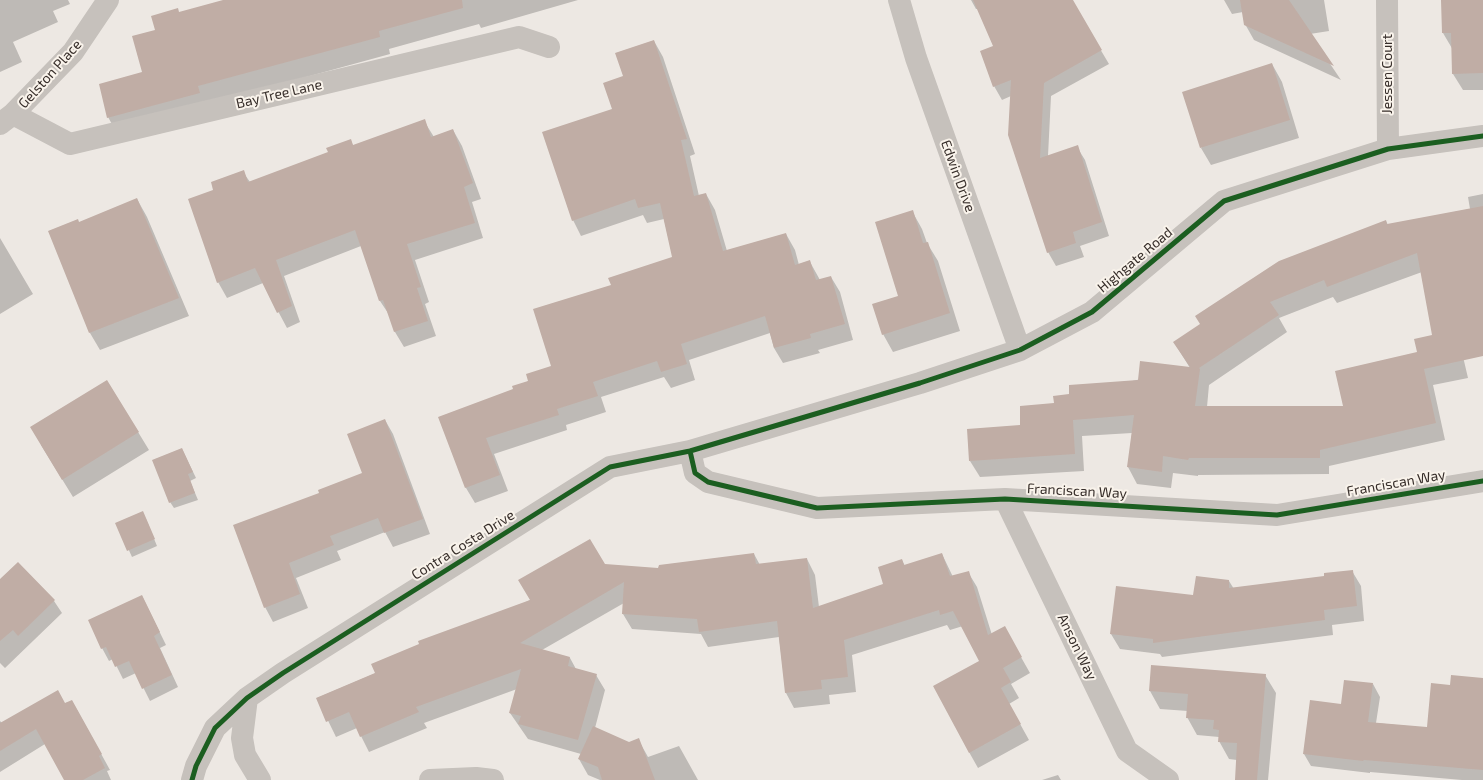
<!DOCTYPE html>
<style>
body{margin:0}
canvas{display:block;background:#ede8e3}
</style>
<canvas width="1483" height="780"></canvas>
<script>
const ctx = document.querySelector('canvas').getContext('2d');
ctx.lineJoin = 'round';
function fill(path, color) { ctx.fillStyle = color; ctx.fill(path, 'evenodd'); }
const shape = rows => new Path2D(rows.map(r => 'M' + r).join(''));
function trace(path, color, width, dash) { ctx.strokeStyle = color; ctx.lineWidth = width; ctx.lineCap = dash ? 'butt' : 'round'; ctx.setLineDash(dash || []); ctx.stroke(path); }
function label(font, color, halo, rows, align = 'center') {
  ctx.font = font + ' "Exo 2",sans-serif'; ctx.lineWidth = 4; ctx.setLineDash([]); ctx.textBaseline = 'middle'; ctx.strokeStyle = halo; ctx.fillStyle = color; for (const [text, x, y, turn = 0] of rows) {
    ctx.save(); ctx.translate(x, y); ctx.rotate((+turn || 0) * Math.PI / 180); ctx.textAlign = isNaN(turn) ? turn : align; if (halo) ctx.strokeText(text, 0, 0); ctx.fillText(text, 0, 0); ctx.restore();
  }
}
fill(shape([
 [0,0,68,0,70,4,53,11,58,22,13,42,22,62,0,72],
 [227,0,578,0,481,28,479,24,389,49,390,54,208,104,118,135,108,117,143,73,156,30,179,13],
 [971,0,1071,0,1109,64,1051,96,1048,156,1077,147,1085,160,1109,236,1080,246,1084,257,1056,266,1048,252,1011,96,1002,100,994,86,994,47,978,9,976,9],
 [1224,0,1324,0,1329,31,1310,34,1341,80,1254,40,1245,24,1243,12,1232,14],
 [1442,0,1483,0,1483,90,1463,90,1453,74,1453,50,1443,33],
 [654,41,663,57,695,154,690,156,699,196,706,194,715,210,727,251,786,234,795,250,799,265,810,262,820,280,831,277,840,292,853,340,818,350,820,353,783,363,774,348,770,333,689,360,695,380,671,388,664,377,601,397,606,412,566,425,567,430,494,454,508,491,475,503,466,488,439,418,514,390,552,366,612,285,673,258,664,219,647,223,643,215,581,236,573,220,624,77],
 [1272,64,1282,82,1299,138,1211,165,1201,148],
 [424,121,434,137,453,130,462,146,481,199,472,202,483,238,415,260,429,302,425,304,436,336,404,347,395,332,390,316,380,301,361,246,284,276,300,322,287,328,263,283,227,298,218,282,215,190,243,172,250,182,329,153,351,141,353,146],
 [1483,194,1483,291,1422,272,1337,303,1333,297,1279,318,1287,332,1209,385,1207,407,1344,407,1461,348,1468,378,1433,385,1445,440,1329,466,1329,474,1198,475,1198,476,1173,473,1171,488,1137,484,1128,467,1132,433,1082,436,1084,471,980,477,970,461,1070,395,1190,368,1174,342,1386,221,1388,225,1470,209,1468,197],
 [137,199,147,217,189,316,100,350,90,333,49,231,79,223],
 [912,211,922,229,927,243,938,261,960,331,893,352,883,334,899,296],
 [0,238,33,294,0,314],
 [107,381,149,450,73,497,41,445],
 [385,420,393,434,430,534,393,547,385,532,337,551,341,560,296,578,308,608,273,622,265,607,320,493,363,474],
 [182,449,196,478,190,481,198,500,174,508,170,502],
 [146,519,157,546,132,557,117,524],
 [754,554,760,565,807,559,815,575,819,607,885,585,902,560,905,566,942,554,953,577,968,572,977,587,992,635,1013,643,1030,673,1011,684,1019,698,1009,704,1029,740,978,768,969,752,981,661,963,626,950,630,947,625,852,655,856,692,829,695,830,704,794,708,786,693,779,637,708,647,701,634,632,629,623,614,624,603,542,650,570,658,576,669,596,675,605,690,595,728,629,743,638,739,648,757,679,746,698,780,600,780,588,775,579,759,581,754,528,739,510,713,517,689,424,723,427,728,369,752,357,728,336,737,317,698,376,673,604,565,659,569],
 [18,563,54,601,62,613,5,668,0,663,0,581],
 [1352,571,1361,586,1364,621,1332,625,1333,635,1162,657,1160,654,1120,649,1111,634,1229,581,1234,589,1325,577],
 [142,596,166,645,160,648,178,687,150,701,136,673,123,679,113,659,109,661,102,648],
 [1265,675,1276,693,1268,780,1236,780,1237,760,1229,759,1219,741,1219,737,1197,735,1187,717,1188,711,1160,709,1150,691],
 [1483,679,1483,780,1462,780,1370,772,1370,773,1311,766,1304,754,1342,705,1373,684,1380,697,1376,723,1428,728,1451,686],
 [72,701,110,770,107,771,111,780,66,780,45,744,0,772,0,721,2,723],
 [1058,775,1061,780,1042,780]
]), '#0003');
fill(shape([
 [223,0,462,0,463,8,379,31,380,37,198,86,200,93,107,118,99,84,142,72,132,36,155,30,151,16,178,8,179,12],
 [973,0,1073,0,1102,50,1044,83,1040,158,1078,145,1102,222,1073,232,1076,243,1047,253,1008,135,1011,80,993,87,980,51,993,46],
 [1240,0,1289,0,1334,66,1244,25],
 [1441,0,1483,0,1483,73,1452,74,1451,33,1442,33],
 [654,40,687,139,681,140,694,196,706,193,723,251,786,233,795,265,810,260,816,280,831,276,845,324,810,334,811,338,774,348,765,316,681,344,687,364,661,372,657,361,593,382,598,396,557,409,559,415,486,438,500,475,465,488,438,417,513,389,512,386,528,381,526,374,551,366,533,309,611,285,608,278,672,257,660,203,638,208,635,199,572,221,542,132,612,109,603,83,623,76,615,53],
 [1272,63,1290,120,1200,148,1182,92],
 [425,119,431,137,453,129,473,183,464,187,475,223,407,244,421,287,417,288,428,321,394,332,383,300,379,301,355,230,276,260,292,306,277,313,255,268,217,283,188,199,213,190,211,182,244,170,248,182,328,152,326,148,351,139,353,145],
 [137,198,179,298,89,333,48,231,78,219,79,222],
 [1483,206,1483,356,1424,369,1436,423,1320,450,1320,458,1189,458,1188,460,1163,456,1162,472,1127,467,1134,415,1073,420,1075,454,969,461,967,429,1020,425,1020,406,1054,403,1053,396,1069,394,1069,385,1138,380,1140,361,1190,367,1173,342,1200,324,1195,316,1279,261,1386,220,1387,224],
 [1417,253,1432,335,1414,339,1417,352,1335,371,1343,406,1195,406,1200,369,1199,368,1279,315,1270,302,1324,280,1327,287],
 [913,210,923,243,928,242,950,313,882,335,872,304,898,296,875,222],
 [107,380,139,432,62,480,30,427],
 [385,419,423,519,384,533,378,518,330,536,334,545,289,563,300,594,264,608,233,525,319,493,318,490,362,473,347,434],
 [182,448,193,472,188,474,195,493,169,503,152,460],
 [143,511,155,539,127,551,115,523],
 [590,539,605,564,658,568,659,565,754,553,756,564,807,558,813,608,883,584,878,567,902,559,904,565,942,553,950,576,969,571,988,635,1005,626,1022,657,1003,668,1011,682,1001,688,1021,724,969,753,933,686,979,661,953,611,940,615,939,610,844,640,848,677,821,680,822,689,785,693,777,621,699,632,697,619,622,614,624,582,520,643,570,657,568,666,597,674,578,740,518,724,521,716,509,713,521,669,416,707,419,712,360,737,349,712,326,722,316,698,375,673,371,664,419,644,418,641,530,600,518,580],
 [18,562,55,600,18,636,13,630,0,641,0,579],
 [1353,570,1357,606,1324,610,1325,620,1153,643,1153,639,1110,634,1116,586,1193,595,1196,576,1229,580,1229,588,1324,576,1324,573],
 [142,595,160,632,154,636,172,675,142,689,129,661,115,667,106,647,101,649,88,620],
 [1151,665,1266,674,1257,780,1235,780,1237,743,1218,742,1219,730,1213,729,1214,720,1186,718,1188,694,1149,691],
 [1451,675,1483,678,1483,770,1364,760,1363,761,1303,754,1310,700,1341,704,1344,680,1373,683,1368,722,1427,727,1431,683,1450,685],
 [58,690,65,703,72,700,102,754,99,756,105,768,83,780,64,780,36,729,0,751,0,723],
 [593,726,629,742,639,738,655,780,602,780,598,767,578,759]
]), '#c0ada5');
trace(shape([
 [899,0,916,58,1020,350],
 [1387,0,1388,149],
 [13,114,70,144,519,37,549,47],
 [0,124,13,114,73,52,108,0],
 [690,451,695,473,708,482,817,508,1005,499,1277,515,1483,481],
 [1005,499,1127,751,1168,780],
 [247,698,242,738,245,755,260,780],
 [192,780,196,766,215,728,247,698,283,673,610,467,690,451,920,383,1020,350,1092,312,1224,201,1388,149,1483,136],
 [430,780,476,778,493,780]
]), '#c6c1bc', 22);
trace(shape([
 [690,451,695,473,708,482,817,508,1005,499,1277,515,1483,481],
 [192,780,196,766,215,728,247,698,283,673,610,467,690,451,920,383,1020,350,1092,312,1224,201,1388,149,1483,136]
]), '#1b5e20', 5);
label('14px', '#372e2a', '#f9f3eb', [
 ["Gelston Place",50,74,-48],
 ["Jessen Court",1387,74,-90],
 ["Bay Tree Lane",279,94,-13],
 ["Edwin Drive",958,176,70],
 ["Highgate Road",1135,260,-40],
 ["Franciscan Way",1396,483,-10],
 ["Franciscan Way",1077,491,3],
 ["Contra Costa Drive",463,545,-32],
 ["Anson Way",1077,647,64]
]);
</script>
